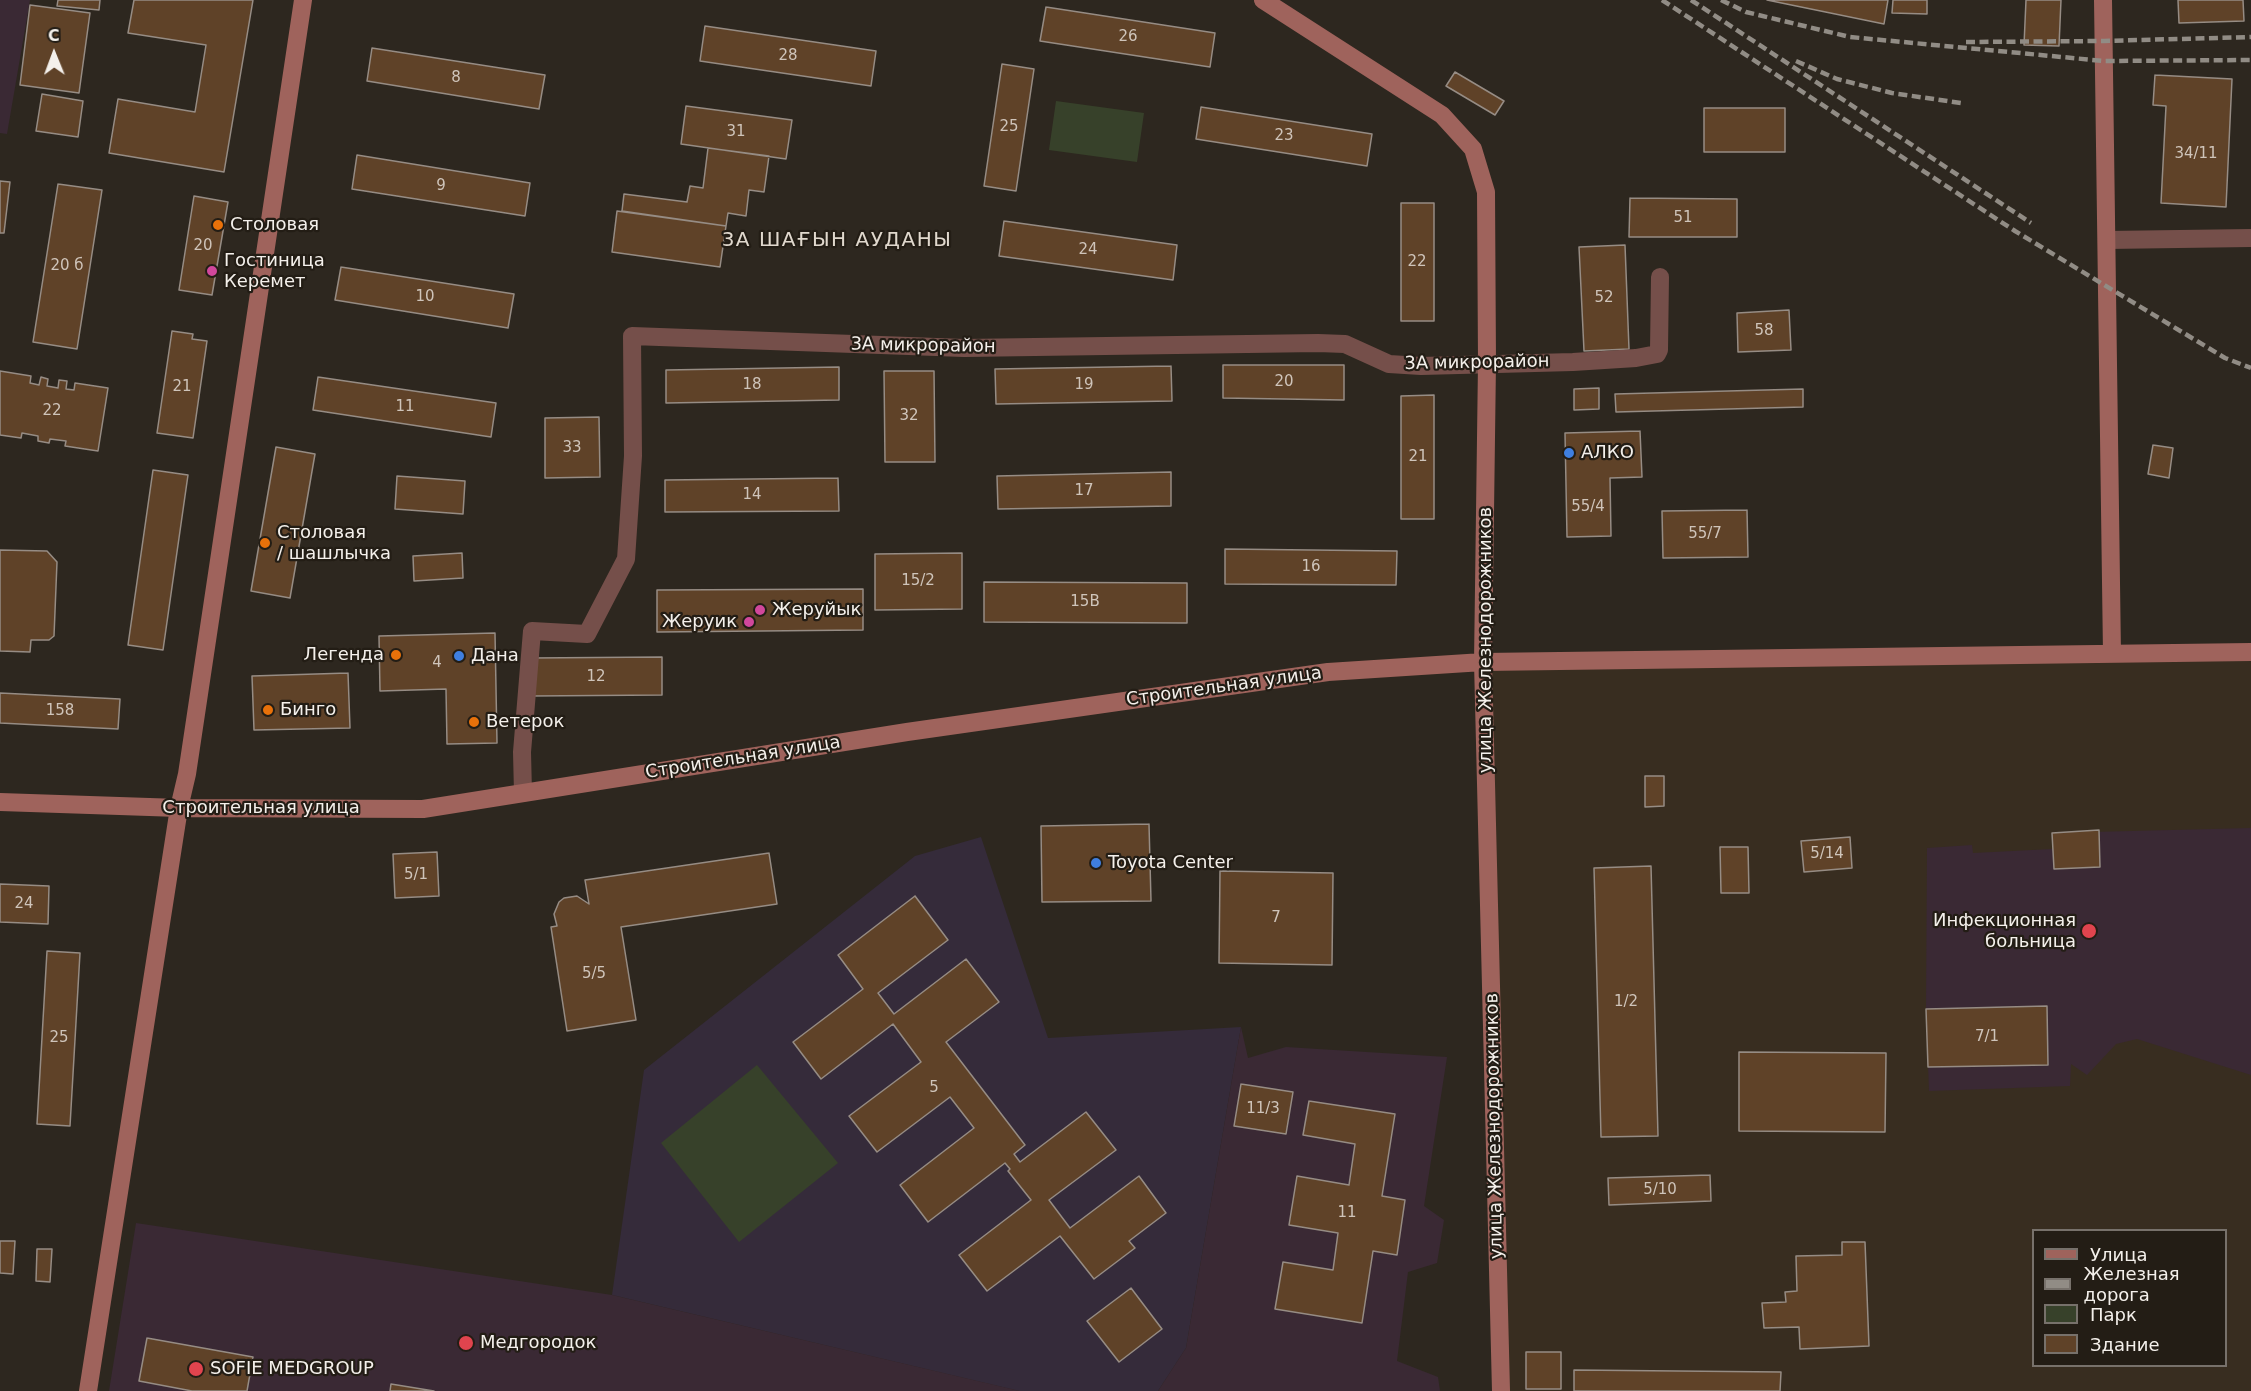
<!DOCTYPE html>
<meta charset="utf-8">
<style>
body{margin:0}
#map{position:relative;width:2251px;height:1391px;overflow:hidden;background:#2d271f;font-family:"DejaVu Sans",sans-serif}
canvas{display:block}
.legend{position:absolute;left:2032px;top:1229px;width:195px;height:138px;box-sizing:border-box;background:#231d15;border:2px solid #77716b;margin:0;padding:8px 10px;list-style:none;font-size:18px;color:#f4f0eb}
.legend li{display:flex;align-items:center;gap:12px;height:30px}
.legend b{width:30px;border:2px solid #77716b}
.north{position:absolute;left:24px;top:24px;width:60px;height:60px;-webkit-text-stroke:4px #231d15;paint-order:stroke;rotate:359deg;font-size:16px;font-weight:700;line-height:24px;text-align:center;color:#f4f0eb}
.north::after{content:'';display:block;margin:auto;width:21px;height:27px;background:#f4f0eb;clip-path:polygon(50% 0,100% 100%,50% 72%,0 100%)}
</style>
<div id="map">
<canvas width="2251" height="1391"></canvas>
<ul class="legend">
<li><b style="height:8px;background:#9f635c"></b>Улица</li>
<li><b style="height:8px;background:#918c85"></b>Железная дорога</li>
<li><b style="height:16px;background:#37412a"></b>Парк</li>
<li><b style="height:16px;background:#5f4228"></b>Здание</li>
</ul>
<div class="north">С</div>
</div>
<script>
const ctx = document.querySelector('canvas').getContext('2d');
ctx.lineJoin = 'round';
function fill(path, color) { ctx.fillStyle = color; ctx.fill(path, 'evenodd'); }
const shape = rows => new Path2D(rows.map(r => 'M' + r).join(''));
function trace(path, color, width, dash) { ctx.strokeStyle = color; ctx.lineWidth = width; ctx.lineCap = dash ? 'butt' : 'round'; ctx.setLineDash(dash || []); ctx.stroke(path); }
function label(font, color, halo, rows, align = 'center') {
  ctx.font = font + ' "DejaVu Sans",sans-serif'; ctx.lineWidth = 4.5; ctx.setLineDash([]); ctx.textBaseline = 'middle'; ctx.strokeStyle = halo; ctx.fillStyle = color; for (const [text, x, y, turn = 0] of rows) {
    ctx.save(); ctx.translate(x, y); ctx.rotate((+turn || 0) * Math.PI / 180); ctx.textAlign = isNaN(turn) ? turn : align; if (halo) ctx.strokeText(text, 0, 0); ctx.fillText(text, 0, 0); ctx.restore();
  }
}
fill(shape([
 [2251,652,2251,1391,1500,1391,1483,662],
 [2034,1230,2226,1230,2226,1366,2034,1366]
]), '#382d20');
fill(shape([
 [981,837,1048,1038,1241,1027,1186,1348,1158,1391,1019,1391,612,1295,644,1070,915,856]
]), '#352b3a');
fill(shape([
 [0,0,30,0,7,134,0,133],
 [2251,828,2251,1075,2137,1039,2116,1044,2087,1075,2071,1064,2070,1086,1929,1091,1926,1009,1927,848,1972,845,1973,853,2052,849,2052,833],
 [1241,1027,1248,1058,1286,1047,1447,1057,1424,1206,1444,1220,1437,1263,1408,1272,1397,1361,1438,1377,1440,1391,1158,1391,1186,1348],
 [136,1223,612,1295,1020,1391,109,1391]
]), '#3a2934');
fill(shape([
 [1056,101,1144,113,1137,162,1049,150],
 [757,1065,838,1163,739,1242,661,1143]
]), '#37412a');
const building = shape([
 [58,0,100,0,99,10,57,6,58,0],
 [134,0,253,0,224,172,109,153,118,99,195,112,206,45,128,33,134,0],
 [1767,0,1888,0,1884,24,1767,0],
 [1893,0,1927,0,1927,14,1892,13,1893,0],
 [2026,0,2061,0,2059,46,2024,45,2026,0],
 [2178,0,2243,0,2244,21,2179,23,2178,0],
 [30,5,90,13,79,93,20,85,30,5],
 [1046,7,1215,33,1210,67,1040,41,1046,7],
 [705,26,876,51,871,86,700,61,705,26],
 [372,48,545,75,539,109,367,81,372,48],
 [1002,64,1034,69,1016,191,984,186,1002,64],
 [1455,72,1504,101,1495,115,1446,86,1455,72],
 [2155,75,2232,79,2226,207,2161,203,2166,106,2153,105,2155,75],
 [42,94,83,101,78,137,36,131,42,94],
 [686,106,792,120,786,159,681,144,686,106],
 [1201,107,1372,134,1367,166,1196,139,1201,107],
 [1704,108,1785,108,1785,152,1704,152,1704,108],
 [708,148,769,156,764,192,749,190,746,216,728,213,726,226,622,211,624,194,687,202,690,186,703,188,708,148],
 [357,155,530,183,525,216,352,189,357,155],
 [0,181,10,182,4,233,0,233,0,181],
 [58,184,102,190,77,349,33,342,58,184],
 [194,196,228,202,212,295,179,290,194,196],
 [1630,198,1737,199,1737,237,1629,237,1630,198],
 [1401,203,1434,203,1434,321,1401,321,1401,203],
 [617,211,726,226,720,267,612,252,617,211],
 [1004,221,1177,245,1173,280,999,256,1004,221],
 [1625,245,1629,349,1584,351,1579,247,1625,245],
 [341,267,514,294,508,328,335,300,341,267],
 [1789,310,1791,350,1738,352,1737,313,1789,310],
 [172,331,193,334,192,339,207,341,193,438,157,433,172,331],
 [1223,365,1344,365,1344,400,1223,398,1223,365],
 [1171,366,1172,401,996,404,995,369,1171,366],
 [839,367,839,400,666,403,666,370,839,367],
 [0,371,31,376,30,383,39,385,41,377,48,379,47,386,58,388,59,380,67,381,66,389,74,390,75,383,108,388,98,451,65,446,66,441,50,439,49,443,38,441,38,436,22,433,21,438,0,435,0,371],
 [884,371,934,371,935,462,885,462,884,371],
 [318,377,496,403,491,437,313,410,318,377],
 [1599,388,1599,409,1574,410,1574,389,1599,388],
 [1803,389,1803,407,1616,412,1615,394,1803,389],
 [1434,395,1434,519,1401,519,1401,396,1434,395],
 [599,417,600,477,545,478,545,418,599,417],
 [1640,431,1642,477,1610,478,1611,536,1567,537,1565,433,1640,431],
 [2153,445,2173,448,2169,478,2148,474,2153,445],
 [276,447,315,454,290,598,251,591,276,447],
 [153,470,188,475,163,650,128,645,153,470],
 [1171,472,1171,506,998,509,997,476,1171,472],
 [397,476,465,481,463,514,395,509,397,476],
 [838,478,839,511,665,512,665,480,838,478],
 [1747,510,1748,557,1663,558,1662,511,1747,510],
 [1225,549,1397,551,1396,585,1225,584,1225,549],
 [0,550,47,551,57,562,54,636,49,640,31,640,30,652,0,651,0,550],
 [462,553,463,578,414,581,413,556,462,553],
 [962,553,962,609,875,610,875,554,962,553],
 [984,582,1187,583,1187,623,984,622,984,582],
 [863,589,863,630,657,632,657,590,863,589],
 [495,633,497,743,447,744,446,689,380,691,379,636,495,633],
 [662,657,662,695,531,696,530,658,662,657],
 [348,673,350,728,254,730,252,676,348,673],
 [0,693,120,699,118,729,0,723,0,693],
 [1645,776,1664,776,1664,806,1645,807,1645,776],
 [1149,824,1151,901,1042,902,1041,826,1149,824],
 [2099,830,2100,867,2054,869,2052,833,2099,830],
 [1850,837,1852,868,1804,872,1801,841,1850,837],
 [1720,847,1748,847,1749,893,1721,893,1720,847],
 [437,852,439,896,395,898,393,854,437,852],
 [769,853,777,904,621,927,636,1020,567,1031,551,927,557,926,554,914,559,902,564,898,577,896,589,904,585,880,769,853],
 [1651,866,1658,1136,1601,1137,1594,868,1651,866],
 [1220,871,1333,873,1332,965,1219,963,1220,871],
 [0,884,49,886,48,924,0,922,0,884],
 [915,896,948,940,878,993,894,1014,966,959,999,1002,946,1042,1025,1145,1014,1154,1020,1162,1086,1112,1116,1150,1049,1200,1070,1228,1139,1176,1166,1213,1129,1241,1135,1248,1094,1279,1060,1236,987,1291,959,1255,1031,1200,1008,1171,1010,1169,1005,1163,928,1222,900,1185,974,1128,950,1097,877,1152,849,1116,921,1062,893,1024,821,1079,793,1042,863,989,838,955,915,896],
 [47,951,80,953,70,1126,37,1124,47,951],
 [2047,1006,2048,1065,1928,1067,1926,1009,2047,1006],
 [1739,1052,1886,1053,1885,1132,1739,1131,1739,1052],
 [1241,1084,1293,1092,1286,1134,1234,1126,1241,1084],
 [1309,1101,1395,1114,1382,1196,1405,1200,1397,1255,1373,1251,1362,1323,1275,1309,1283,1262,1333,1270,1338,1233,1289,1225,1297,1176,1349,1185,1355,1144,1303,1135,1309,1101],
 [1710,1175,1711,1201,1609,1205,1608,1178,1710,1175],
 [0,1241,15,1241,13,1274,0,1273,0,1241],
 [1842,1242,1865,1242,1869,1346,1800,1349,1799,1327,1764,1328,1762,1303,1786,1302,1785,1292,1797,1291,1796,1256,1842,1255,1842,1242],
 [37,1249,52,1249,50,1282,36,1281,37,1249],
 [1131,1288,1162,1329,1119,1362,1087,1321,1131,1288],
 [147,1338,253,1357,247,1391,192,1391,139,1381,147,1338],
 [1526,1352,1561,1352,1561,1389,1526,1389,1526,1352],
 [1574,1370,1781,1372,1780,1391,1574,1391,1574,1370],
 [391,1384,434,1391,390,1391,391,1384]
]);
fill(building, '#5f4228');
trace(building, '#968c84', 1.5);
trace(shape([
 [2107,240,2251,238],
 [523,793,522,752,532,631,587,634,626,559,633,456,632,336,964,348,1318,343,1345,344,1389,364,1421,366,1573,362,1636,358,1657,354,1659,350,1660,277]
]), '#754f4a', 18);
trace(shape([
 [1263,0,1442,115,1473,149,1486,192,1487,363,1483,662,1501,1391],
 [2103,0,2112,654],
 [0,802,179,808,423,809,907,732,1328,672,1483,662,2251,652],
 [88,1391,179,808,187,774,303,0]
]), '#9f635c', 18);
trace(shape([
 [1662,0,2015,231,2225,358,2251,368],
 [1691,0,2031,223],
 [1721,0,1746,12,1850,37,2104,61,2251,60],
 [1966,42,2104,41,2251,37],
 [1796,61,1837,79,1892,93,1961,103]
]), '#918c85', 4.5, [9, 4.5]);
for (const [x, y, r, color] of [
 [218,225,6,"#e8710a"],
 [212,271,6,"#d1479c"],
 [1569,453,6,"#3f7fe0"],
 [265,543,6,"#e8710a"],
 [760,610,6,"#d1479c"],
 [749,622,6,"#d1479c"],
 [396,655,6,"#e8710a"],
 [459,656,6,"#3f7fe0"],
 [268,710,6,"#e8710a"],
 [474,722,6,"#e8710a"],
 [1096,863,6,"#3f7fe0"],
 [2089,931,8,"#e0444e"],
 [466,1343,8,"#e0444e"],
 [196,1369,8,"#e0444e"]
]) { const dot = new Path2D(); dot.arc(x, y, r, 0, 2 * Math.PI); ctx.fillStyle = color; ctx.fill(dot); trace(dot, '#231d15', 2); }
label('15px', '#cfc4ba', null, [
 ["26",1128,37],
 ["28",788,56],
 ["8",456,78],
 ["25",1009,127],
 ["31",736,132],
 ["23",1284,136],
 ["34/11",2196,154],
 ["9",441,186],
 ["51",1683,218],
 ["20",203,246],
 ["24",1088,250],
 ["22",1417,262],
 ["20 б",67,266],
 ["10",425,297],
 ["52",1604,298],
 ["58",1764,331],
 ["20",1284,382],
 ["18",752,385],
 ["19",1084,385],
 ["21",182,387],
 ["11",405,407],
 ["22",52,411],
 ["32",909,416],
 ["33",572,448],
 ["21",1418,457],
 ["17",1084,491],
 ["14",752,495],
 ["55/4",1588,507],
 ["55/7",1705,534],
 ["16",1311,567],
 ["15/2",918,581],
 ["15В",1085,602],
 ["4",437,663],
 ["12",596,677],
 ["158",60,711],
 ["5/14",1827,854],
 ["5/1",416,875],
 ["24",24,904],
 ["7",1276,918],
 ["5/5",594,974],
 ["1/2",1626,1002],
 ["7/1",1987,1037],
 ["25",59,1038],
 ["5",934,1088],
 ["11/3",1263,1109],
 ["5/10",1660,1190],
 ["11",1347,1213]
]);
label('18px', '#f4f0eb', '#231d15', [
 ["Столовая",230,225],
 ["Гостиница",224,261],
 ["Керемет",224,282],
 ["АЛКО",1581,453],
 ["Столовая",277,533],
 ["/ шашлычка",277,554],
 ["Жеруйык",772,610],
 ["Жеруик",737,622,"right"],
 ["Легенда",384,655,"right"],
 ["Дана",471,656],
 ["Бинго",280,710],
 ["Ветерок",486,722],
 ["Toyota Center",1108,863],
 ["Инфекционная",2076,921,"right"],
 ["больница",2076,942,"right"],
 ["Медгородок",480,1343],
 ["SOFIE MEDGROUP",210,1369]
], 'left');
label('18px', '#f4f0eb', '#231d15', [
 ["3А микрорайон",923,346,1],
 ["3А микрорайон",1477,363,-1],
 ["улица Железнодорожников",1486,640,-90],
 ["Строительная улица",1224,687,-8],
 ["Строительная улица",743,758,-9],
 ["Строительная улица",261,808],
 ["улица Железнодорожников",1495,1126,-91]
]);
ctx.letterSpacing = '1.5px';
label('20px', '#e0d8cd', '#231d15', [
 ["3А ШАҒЫН АУДАНЫ",837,241]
]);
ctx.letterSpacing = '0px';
</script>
